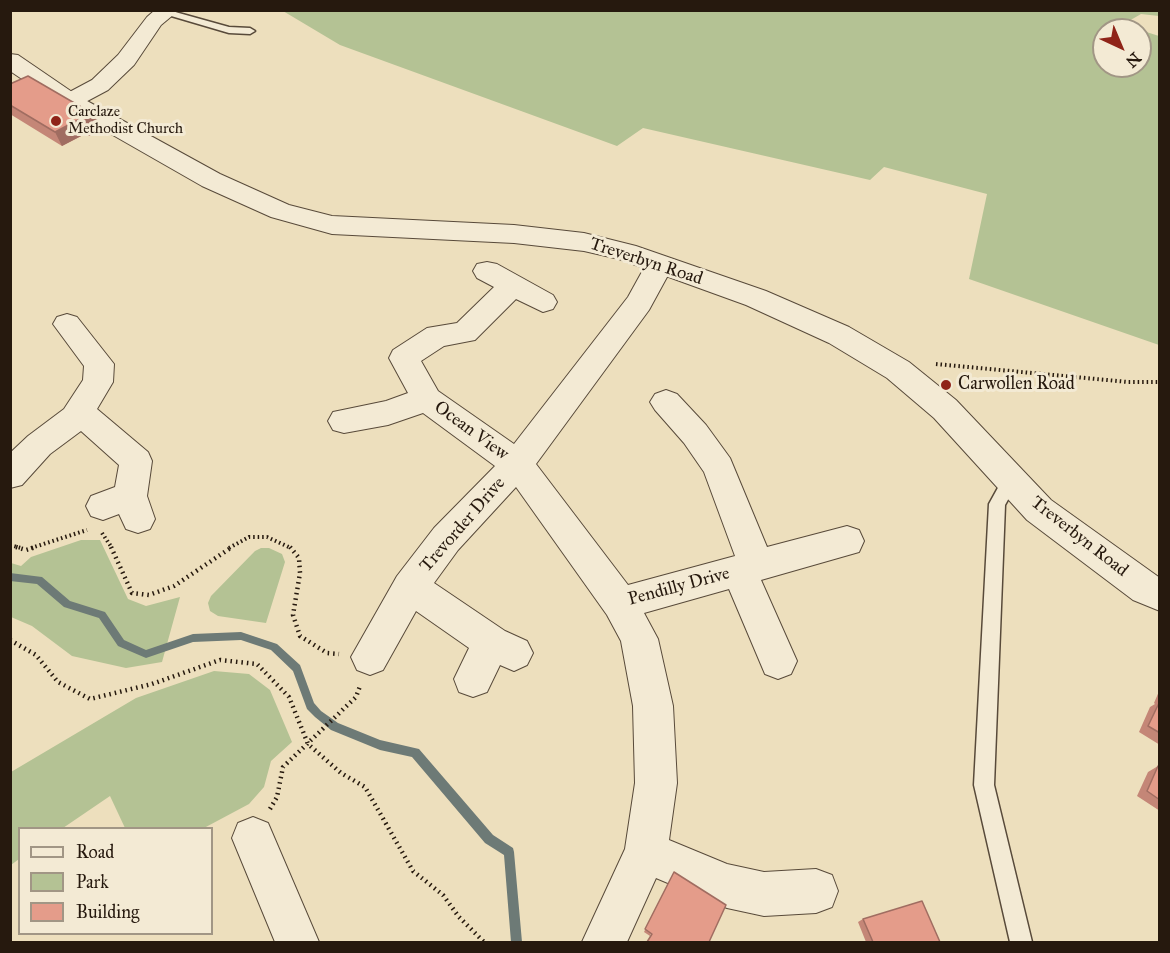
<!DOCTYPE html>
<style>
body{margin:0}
#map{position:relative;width:1170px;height:953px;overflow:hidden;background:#eddfbd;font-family:"IM FELL Great Primer",serif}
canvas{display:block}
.frame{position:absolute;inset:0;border:12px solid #26190e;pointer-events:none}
.legend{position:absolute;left:18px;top:827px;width:195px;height:108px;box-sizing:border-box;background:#f3ead4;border:2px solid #a19685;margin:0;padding:8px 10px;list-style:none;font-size:18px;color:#26190e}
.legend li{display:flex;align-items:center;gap:12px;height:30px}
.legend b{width:30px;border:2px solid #a19685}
.north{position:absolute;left:1092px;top:18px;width:60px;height:60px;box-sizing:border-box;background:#f3ead4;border:2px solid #a19685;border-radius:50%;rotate:136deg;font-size:16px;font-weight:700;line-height:24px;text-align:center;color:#26190e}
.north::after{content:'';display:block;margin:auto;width:21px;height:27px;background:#8f2418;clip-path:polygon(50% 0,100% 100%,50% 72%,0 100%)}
</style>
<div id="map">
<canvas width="1170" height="953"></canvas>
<div class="frame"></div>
<ul class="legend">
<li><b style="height:8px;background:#f3ead4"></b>Road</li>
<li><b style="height:16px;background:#b4c294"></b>Park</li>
<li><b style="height:16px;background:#e49c8a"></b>Building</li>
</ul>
<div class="north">N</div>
</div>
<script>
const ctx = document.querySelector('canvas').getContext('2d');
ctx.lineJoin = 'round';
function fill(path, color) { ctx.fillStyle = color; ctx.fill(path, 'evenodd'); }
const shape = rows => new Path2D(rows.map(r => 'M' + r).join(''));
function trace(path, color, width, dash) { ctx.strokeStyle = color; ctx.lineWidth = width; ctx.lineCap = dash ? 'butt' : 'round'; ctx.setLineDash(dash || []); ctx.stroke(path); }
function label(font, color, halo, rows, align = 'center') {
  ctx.font = font + ' "IM FELL Great Primer",serif'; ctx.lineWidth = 6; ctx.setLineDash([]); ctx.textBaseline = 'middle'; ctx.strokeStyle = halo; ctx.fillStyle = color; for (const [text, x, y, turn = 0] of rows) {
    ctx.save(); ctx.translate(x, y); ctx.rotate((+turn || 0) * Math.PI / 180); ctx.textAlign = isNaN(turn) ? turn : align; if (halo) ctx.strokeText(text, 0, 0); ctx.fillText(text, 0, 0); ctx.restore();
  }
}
fill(shape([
 [283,11,1159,11,1159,16,1141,14,1122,25,1139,30,1104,30,1104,66,1140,66,1140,30,1159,36,1159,345,969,279,987,194,884,167,870,180,643,128,617,146,340,45],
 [81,540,100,540,128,599,146,606,180,597,162,662,126,668,72,656,32,626,11,617,11,563,21,566,31,557],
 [261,548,269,548,282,554,285,562,266,623,218,616,210,611,208,603,211,596,255,551],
 [214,671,249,674,270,690,292,742,271,761,264,787,249,804,204,828,125,828,110,796,63,828,20,828,19,859,11,865,11,772,136,698]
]), '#b4c294');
fill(shape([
 [10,573,42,577,70,601,105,612,124,640,146,650,193,634,241,632,277,644,300,665,314,703,321,711,338,723,380,740,419,749,493,835,513,848,514,852,522,942,511,942,504,855,485,843,412,757,380,750,331,730,315,717,307,709,293,671,271,650,241,640,193,642,146,658,118,646,99,618,64,607,37,584,10,581,10,573]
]), '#6d7a76');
const service = shape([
 [168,10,229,27,250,28,255,31,250,34,229,33,161,13,168,10],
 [1011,473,1017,475,1019,480,1005,505,994,785,1032,942,1010,942,974,785,989,504,1005,475,1011,473]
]);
const minor = shape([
 [155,10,179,10,161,25,134,65,108,90,78,106,70,108,62,106,58,101,62,96,92,80,118,55,147,17,155,10],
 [659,257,669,259,673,266,649,310,536,464,628,585,735,556,704,472,684,443,655,410,650,402,655,394,666,390,677,394,706,425,730,458,767,547,847,526,859,530,864,541,859,552,761,580,797,661,791,674,778,679,765,674,729,589,644,613,658,639,673,706,677,783,669,840,727,864,764,872,816,869,832,875,838,891,832,907,816,913,764,916,727,908,656,878,627,942,582,942,625,849,635,783,633,706,621,641,607,615,516,487,458,550,434,583,505,631,527,641,533,653,527,665,514,671,500,665,487,692,473,697,459,692,454,679,469,648,416,611,383,670,370,675,357,670,351,657,397,576,434,528,495,466,423,413,388,425,344,433,333,430,328,421,333,412,386,401,408,393,389,358,393,350,427,328,457,323,494,287,477,278,473,271,477,264,487,262,497,264,553,295,557,302,553,309,543,312,516,299,475,340,444,346,421,361,438,391,514,444,628,297,649,259,659,257],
 [67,314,77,317,114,364,113,382,97,409,148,452,152,461,147,496,155,519,150,529,138,533,126,529,119,514,103,520,91,516,86,506,91,496,115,487,119,465,81,431,50,454,22,485,10,488,10,453,28,436,64,409,83,380,84,366,53,324,57,317,67,314],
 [253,817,268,823,319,942,275,942,232,838,238,823,253,817]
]);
const tertiary = shape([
 [10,54,18,55,78,96,220,174,289,205,332,216,514,225,584,233,636,246,766,291,849,327,909,362,956,400,1051,500,1160,578,1160,611,1133,600,1027,520,934,418,887,378,829,343,746,305,619,259,584,251,514,243,332,234,271,217,202,186,62,106,10,71,10,54]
]);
trace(service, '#584a3a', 3);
trace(minor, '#584a3a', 2);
trace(tertiary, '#584a3a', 2);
trace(shape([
 [936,364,1128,382,1160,382],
 [102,533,112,548],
 [10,545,21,548],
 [31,548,87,530],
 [229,548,249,537,267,537,291,548]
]), '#26190e', 4, [1.5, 3]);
trace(shape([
 [16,547,26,550,36,547],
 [111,547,132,593,149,595,174,586,232,547],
 [290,547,299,558,300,573,293,615,300,636,327,653,339,654],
 [10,640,36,655,58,682,90,699,152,684,220,660,257,664,289,697,308,744,341,773,365,787,413,871,443,895,459,917,484,942],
 [270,809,277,797,283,767,356,697,360,686]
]), '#26190e', 4.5, [1.5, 4]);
fill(service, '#f3ead4');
fill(minor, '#f3ead4');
fill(tertiary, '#f3ead4');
fill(shape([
 [10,84,102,129,89,136,85,134,62,146,10,114],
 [1160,689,1160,745,1139,732,1150,707,1155,704,1154,703],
 [1158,766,1160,768,1160,811,1137,796,1148,772],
 [674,872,650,936,644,932],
 [863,919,940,942,866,942,858,922]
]), '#c48677');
fill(shape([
 [95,115,102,129,89,136,82,122],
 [78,120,85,134,62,146,55,132]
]), '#a06d61');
const building = shape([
 [28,76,95,115,82,122,78,120,55,132,10,105,10,84,28,76],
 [1160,701,1160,733,1148,726,1160,701],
 [1158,766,1160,768,1160,800,1147,791,1158,766],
 [674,872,726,905,709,942,647,942,652,934,645,929,674,872],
 [922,901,940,942,873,942,863,919,922,901]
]);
fill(building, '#e49c8a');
trace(building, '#a06d61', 1.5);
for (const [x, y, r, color] of [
 [56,121,6,"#8f2418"],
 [946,385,6,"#8f2418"]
]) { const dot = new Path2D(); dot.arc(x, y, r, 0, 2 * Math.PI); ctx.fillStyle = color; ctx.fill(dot); trace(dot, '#f3ead4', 2); }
label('15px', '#26190e', '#f3ead4', [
 ["Carclaze",68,112],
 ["Methodist Church",68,129]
], 'left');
label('18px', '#26190e', '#f3ead4', [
 ["Treverbyn Road",646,262,18],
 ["Ocean View",471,431,36],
 ["Trevorder Drive",463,525,-49],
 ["Treverbyn Road",1079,537,38],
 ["Pendilly Drive",679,587,-15]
]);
label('18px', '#26190e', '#f3ead4', [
 ["Carwollen Road",958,385]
], 'left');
</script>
